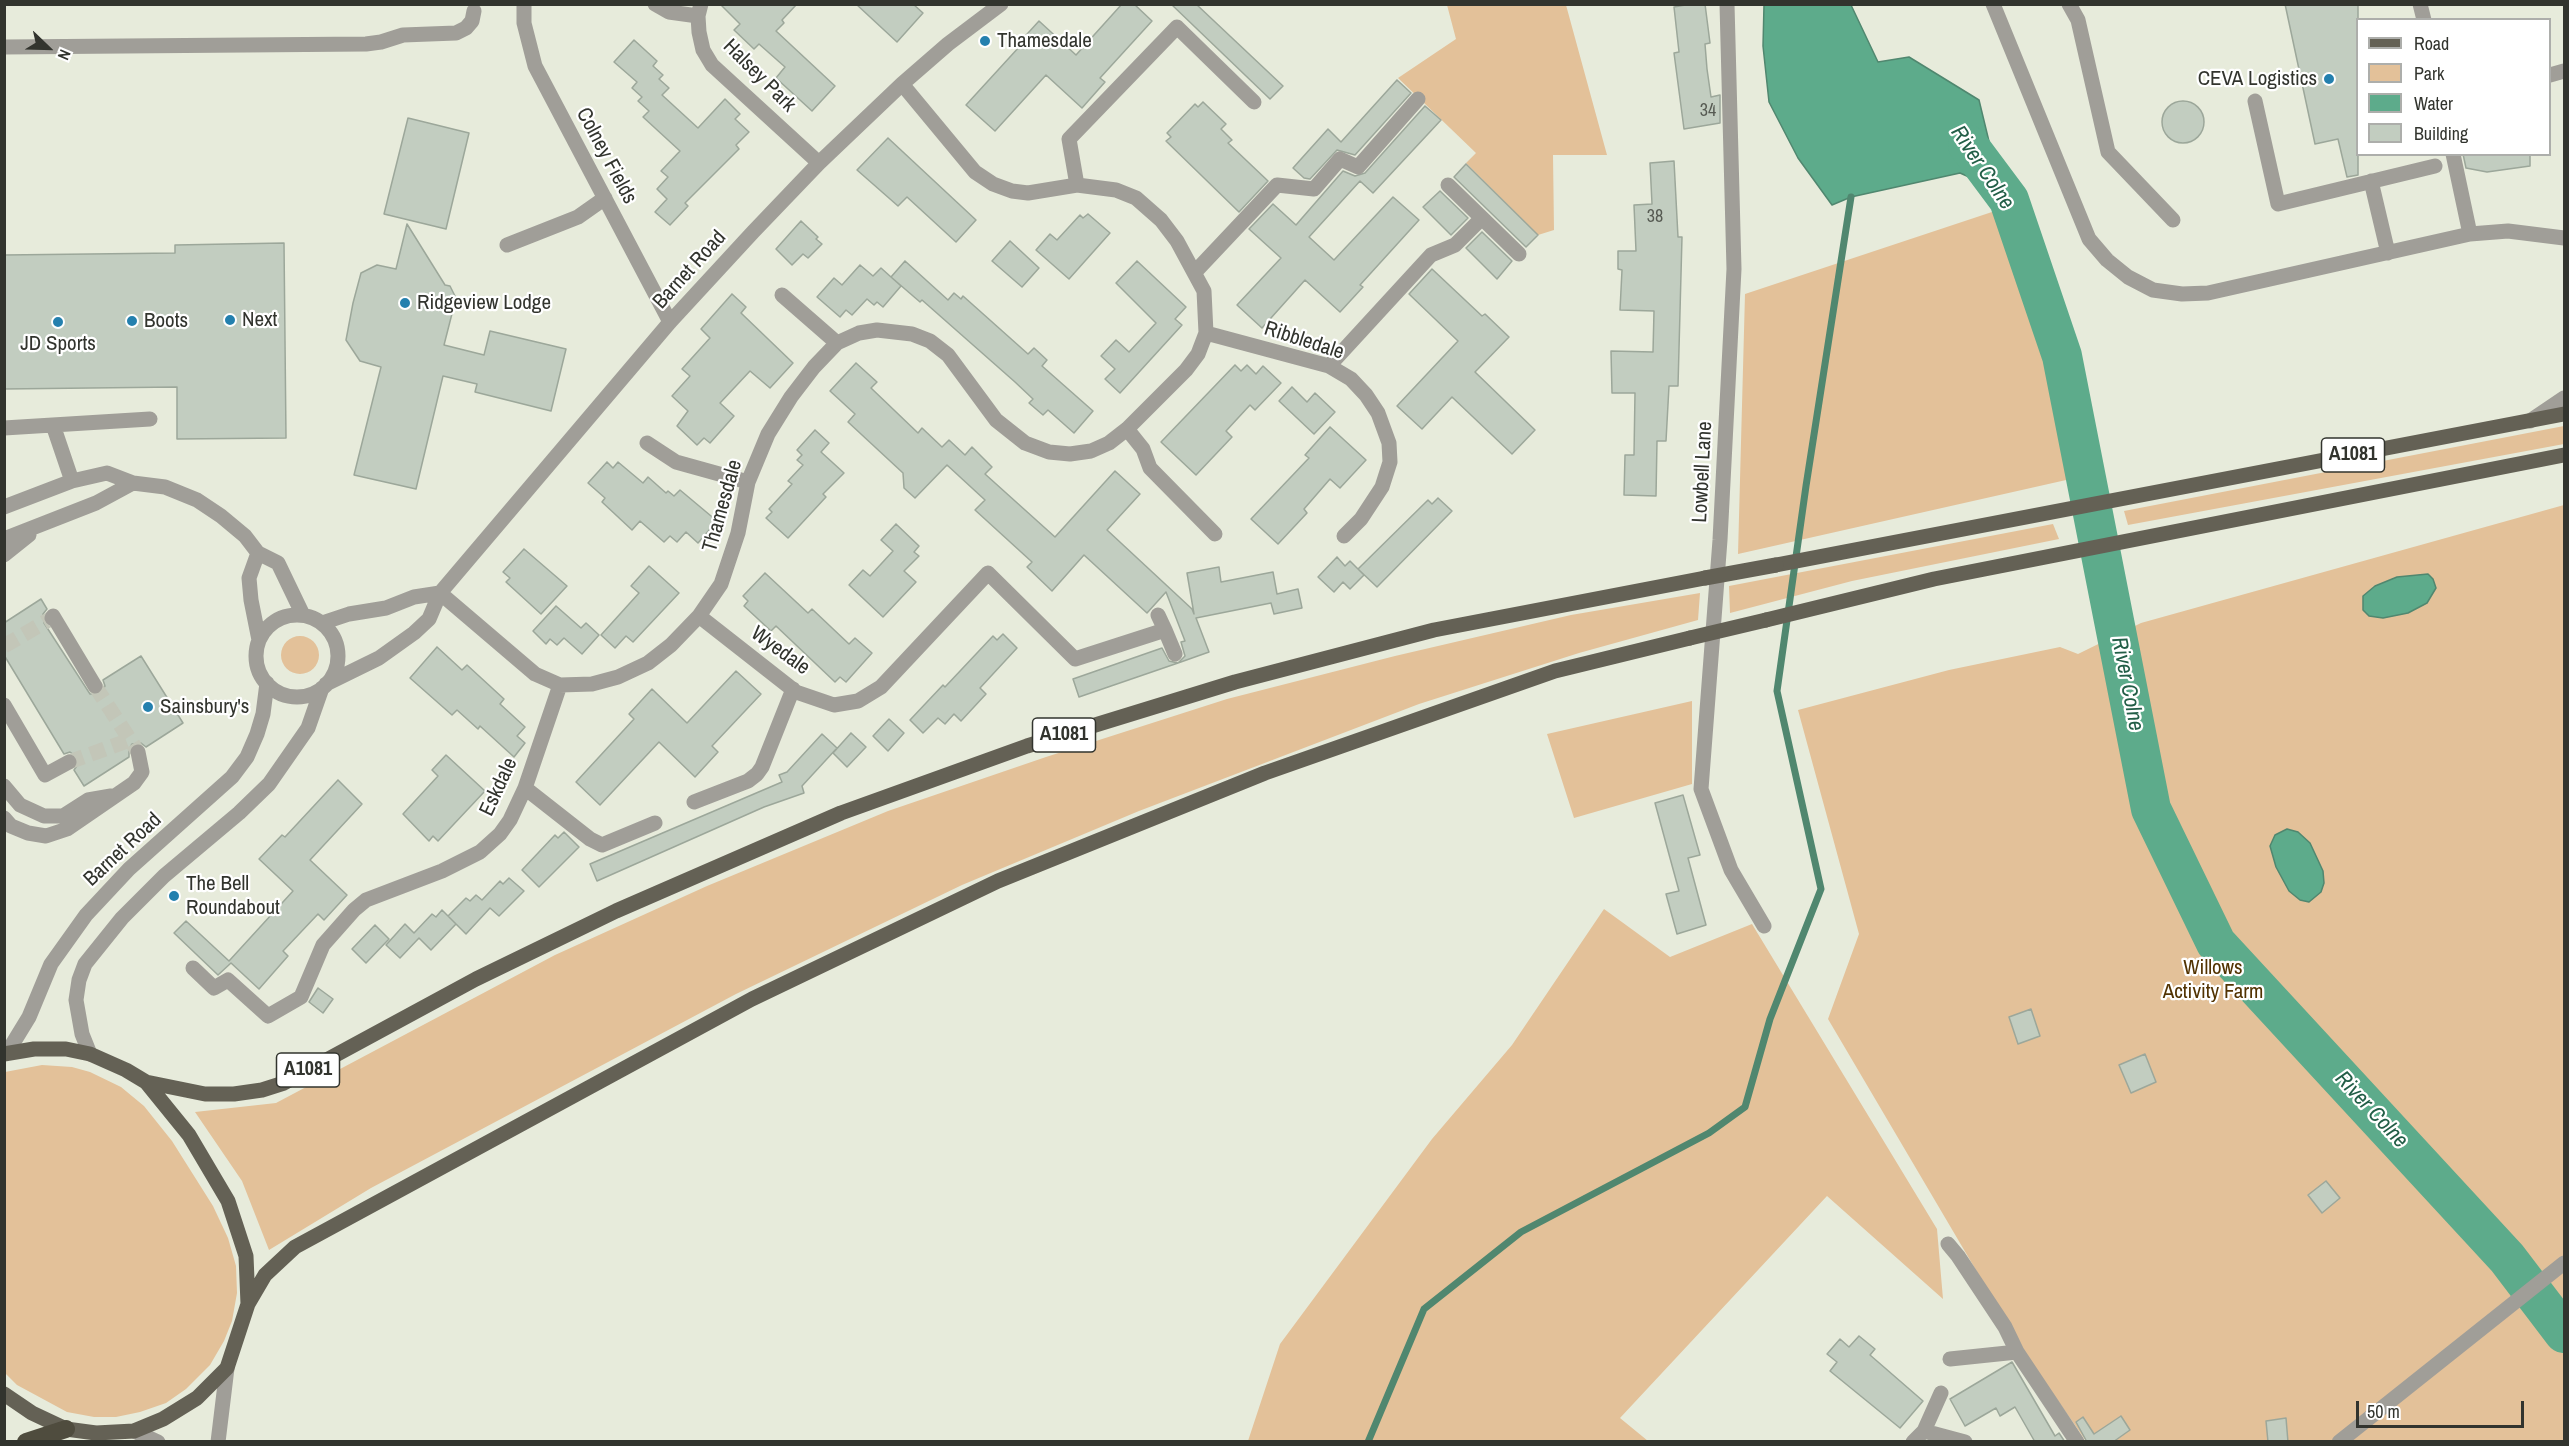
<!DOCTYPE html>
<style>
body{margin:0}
#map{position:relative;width:2569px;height:1446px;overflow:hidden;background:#e7ebdb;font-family:"Archivo Narrow",sans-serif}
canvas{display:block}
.frame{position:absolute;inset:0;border:6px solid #32342e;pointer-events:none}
.legend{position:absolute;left:2356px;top:18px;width:195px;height:138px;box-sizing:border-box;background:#fff;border:2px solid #adaeab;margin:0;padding:8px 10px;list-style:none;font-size:18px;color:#32342e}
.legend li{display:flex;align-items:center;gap:12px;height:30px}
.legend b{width:30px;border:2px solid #adaeab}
.north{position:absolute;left:18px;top:18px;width:60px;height:60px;-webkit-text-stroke:4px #fff;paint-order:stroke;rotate:113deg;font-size:16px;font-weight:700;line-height:24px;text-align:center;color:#32342e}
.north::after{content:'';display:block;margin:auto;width:21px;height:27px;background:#32342e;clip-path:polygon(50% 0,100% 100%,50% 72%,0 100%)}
.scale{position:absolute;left:2356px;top:1401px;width:168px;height:27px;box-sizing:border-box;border:3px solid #32342e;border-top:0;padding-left:8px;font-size:18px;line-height:21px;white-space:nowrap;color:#32342e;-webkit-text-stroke:4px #fff;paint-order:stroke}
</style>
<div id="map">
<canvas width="2569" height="1446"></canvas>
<div class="frame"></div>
<ul class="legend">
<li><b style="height:8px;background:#646155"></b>Road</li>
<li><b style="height:16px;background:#e3c199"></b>Park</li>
<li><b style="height:16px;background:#5dab8b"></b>Water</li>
<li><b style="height:16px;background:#c2cdc0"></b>Building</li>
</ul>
<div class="north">N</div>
<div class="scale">50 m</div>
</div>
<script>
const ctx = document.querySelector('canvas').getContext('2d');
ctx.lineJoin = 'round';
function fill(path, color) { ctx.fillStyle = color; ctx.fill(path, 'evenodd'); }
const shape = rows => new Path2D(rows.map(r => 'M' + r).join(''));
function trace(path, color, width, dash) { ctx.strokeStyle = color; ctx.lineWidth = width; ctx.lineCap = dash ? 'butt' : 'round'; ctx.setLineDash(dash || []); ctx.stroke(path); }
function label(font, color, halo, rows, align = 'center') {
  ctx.font = font + ' "Archivo Narrow",sans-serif'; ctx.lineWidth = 4.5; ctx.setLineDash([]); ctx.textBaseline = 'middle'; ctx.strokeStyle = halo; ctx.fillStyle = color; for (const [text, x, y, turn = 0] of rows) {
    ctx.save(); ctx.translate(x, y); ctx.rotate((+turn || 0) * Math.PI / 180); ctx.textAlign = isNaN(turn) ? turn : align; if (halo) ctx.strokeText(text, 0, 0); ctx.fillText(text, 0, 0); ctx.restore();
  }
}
fill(shape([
 [1447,5,1566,5,1607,155,1553,155,1554,230,1538,235,1466,163,1476,153,1398,78,1456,39],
 [2001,209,2042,307,2068,431,2075,478,1738,554,1745,294],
 [2564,426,2564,444,2128,525,2124,511],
 [2564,505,2564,1441,2086,1441,2026,1355,1828,1019,1859,934,1798,710,1949,670,2060,647,2078,654,2141,623],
 [2053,524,2059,539,1852,581,1730,613,1729,586],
 [1700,593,1698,620,1579,653,1419,704,1139,811,962,885,736,994,371,1188,269,1250,242,1181,195,1112,276,1103,555,955,707,886,888,811,1046,757,1227,699,1395,656,1571,615],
 '281 655a19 19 0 1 1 38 0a19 19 0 1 1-38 0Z',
 [1692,701,1692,784,1574,818,1547,734],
 [1604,909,1670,957,1752,924,1937,1229,1943,1299,1827,1196,1620,1418,1648,1441,1248,1441,1280,1344,1432,1139,1512,1045],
 [42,1065,72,1067,90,1072,121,1087,144,1106,172,1141,213,1206,228,1238,236,1266,237,1293,232,1321,224,1341,210,1365,186,1389,166,1403,140,1412,116,1417,94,1417,67,1412,17,1385,5,1373,5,1072]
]), '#e3c199');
const water = shape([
 [1764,5,1851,5,1878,62,1909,57,1979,100,2001,191,1960,173,1851,197,1832,205,1798,158,1769,102,1763,46,1764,5],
 [2428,574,2433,579,2436,588,2427,603,2408,613,2383,618,2369,616,2363,610,2363,596,2375,586,2397,577,2428,574],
 [2287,829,2298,832,2310,843,2323,871,2324,883,2321,892,2309,902,2300,900,2289,891,2276,867,2270,846,2275,835,2287,829]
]);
fill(water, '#5dab8b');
trace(water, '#50876f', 1.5);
trace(shape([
 [1368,1442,1424,1309,1521,1232,1709,1133,1745,1107,1770,1019,1821,889,1777,691,1806,486,1851,197]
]), '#50876f', 7);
trace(shape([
 [1968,145,2009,200,2062,356,2151,809,2216,943,2507,1258,2564,1333]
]), '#5dab8b', 40);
const building = shape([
 [720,4,797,4,782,20,784,23,776,31,835,86,812,111,776,78,785,67,759,44,754,49,734,30,740,24,720,4],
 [856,4,913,4,923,13,897,42,856,4],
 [1122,4,1134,4,1152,21,1100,78,1105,82,1082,108,1046,75,995,131,966,105,1020,46,1018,44,1039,21,1076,55,1122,4],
 [1171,4,1196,4,1283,86,1270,99,1171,4],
 [1691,4,1705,4,1710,43,1705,44,1707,69,1711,97,1720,95,1720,123,1684,129,1674,53,1679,52,1674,7,1691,4],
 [2285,4,2358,4,2358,175,2347,177,2338,139,2315,144,2285,4],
 [634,40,657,61,653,66,663,75,659,79,669,88,662,95,698,128,725,99,740,114,735,119,749,132,736,145,739,149,685,203,688,206,670,225,655,212,667,199,657,189,668,177,661,171,680,151,643,117,649,111,638,101,642,97,632,88,637,82,614,62,634,40],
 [1397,80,1411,93,1355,155,1337,150,1310,179,1304,178,1293,168,1328,129,1341,142,1397,80],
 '2162 122a21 21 0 1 1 42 0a21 21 0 1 1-42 0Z',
 [1203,102,1226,124,1221,129,1232,140,1228,143,1268,181,1239,212,1166,141,1171,137,1167,133,1195,104,1198,107,1203,102],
 [1425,106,1441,120,1373,193,1360,181,1309,237,1334,260,1393,197,1419,220,1360,285,1363,287,1340,312,1305,280,1262,328,1237,305,1281,258,1249,229,1273,204,1296,225,1343,171,1355,176,1365,173,1425,106],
 [408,118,469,133,446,229,384,214,408,118],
 [888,138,976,220,956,242,907,197,898,206,857,170,888,138],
 [2463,154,2530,154,2530,166,2487,172,2466,168,2463,154],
 [1674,161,1678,237,1682,237,1678,386,1669,386,1666,441,1657,441,1656,496,1624,495,1625,455,1634,455,1635,393,1612,393,1611,351,1653,352,1654,311,1620,310,1622,270,1618,269,1618,251,1636,251,1634,205,1652,204,1650,163,1674,161],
 [1466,164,1538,235,1526,247,1454,177,1466,164],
 [1440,191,1468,218,1451,235,1423,207,1440,191],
 [1088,214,1110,233,1069,279,1036,250,1050,234,1057,240,1080,215,1083,218,1088,214],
 [801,221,818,237,816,239,822,244,808,258,803,254,792,265,776,249,801,221],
 [407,224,445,285,450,286,456,298,444,345,484,355,490,331,566,349,551,411,475,392,477,384,443,376,416,489,354,475,381,367,360,361,346,340,353,303,361,273,377,265,396,269,407,224],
 [1482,232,1512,261,1497,279,1466,248,1482,232],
 [1010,241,1039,268,1022,287,992,261,1010,241],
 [284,243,286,438,177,439,177,387,4,389,4,255,175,253,175,245,284,243],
 [905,261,948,300,954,293,961,299,963,296,1028,354,1034,348,1047,360,1042,366,1093,411,1074,433,1048,410,1043,415,1029,403,1033,399,1015,382,922,300,920,302,891,277,905,261],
 [1137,261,1186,307,1175,319,1182,325,1120,393,1105,379,1115,369,1101,356,1116,340,1129,352,1156,323,1116,283,1137,261],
 [860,265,873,276,881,268,901,286,883,307,877,302,874,305,867,299,852,315,846,310,840,317,817,297,834,278,842,285,860,265],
 [1432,269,1482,316,1485,314,1509,337,1475,372,1535,430,1512,454,1452,397,1422,429,1397,406,1458,341,1409,294,1432,269],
 [732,294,746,307,741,313,793,363,770,388,750,371,720,403,734,416,710,443,704,438,697,445,677,426,688,411,672,396,690,376,682,369,710,338,701,329,732,294],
 [856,363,877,382,871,388,918,433,922,428,942,447,949,440,965,455,972,447,992,467,985,474,1055,537,1115,471,1140,494,1107,530,1192,609,1194,614,1187,573,1219,567,1221,582,1273,572,1277,594,1298,589,1302,608,1274,614,1271,603,1196,618,1209,652,1178,663,1185,656,1181,642,1185,641,1166,592,1147,613,1084,555,1052,591,1027,567,1032,562,975,510,985,500,947,465,915,498,904,488,903,473,848,422,855,414,830,391,856,363],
 [1235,365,1241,371,1247,365,1256,374,1263,366,1281,383,1255,410,1250,405,1226,431,1232,437,1196,475,1161,442,1235,365],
 [1292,387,1307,402,1315,393,1335,412,1314,434,1279,401,1292,387],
 [1330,427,1366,460,1340,488,1330,479,1304,509,1307,513,1278,544,1251,519,1309,458,1305,455,1330,427],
 [815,430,829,443,821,452,844,473,823,494,826,497,788,538,766,518,772,512,769,509,792,484,788,481,803,465,797,460,802,455,797,450,815,430],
 [607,462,613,468,618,462,643,483,648,477,666,493,668,491,674,496,680,490,717,521,698,543,686,532,677,542,670,536,664,542,640,521,632,530,602,502,605,498,588,483,607,462],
 [1438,498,1452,511,1377,587,1358,569,1428,500,1432,504,1438,498],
 [896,524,919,546,914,552,919,556,904,571,916,582,883,617,849,585,863,570,870,576,893,551,881,540,896,524],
 [524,549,567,586,541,614,506,582,510,578,503,572,524,549],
 [1337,557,1345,566,1350,561,1364,575,1350,589,1343,582,1334,592,1318,577,1337,557],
 [649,566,679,593,633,642,626,636,615,648,601,635,639,593,631,586,649,566],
 [765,573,808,613,812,609,849,644,855,638,872,653,846,682,840,677,835,682,776,626,771,631,744,606,748,601,743,596,765,573],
 [41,599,47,609,43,614,44,623,90,694,100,694,105,686,103,680,141,656,183,723,146,747,141,743,132,744,129,749,129,757,84,786,74,770,79,763,77,757,70,752,64,754,4,655,4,623,41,599],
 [556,606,581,628,586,623,599,635,582,654,564,638,557,645,550,639,546,644,533,631,556,606],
 [1003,634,1017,648,980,688,986,694,961,721,954,714,945,724,938,718,923,733,910,720,943,685,945,687,993,636,997,640,1003,634],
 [437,647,462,670,467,665,504,699,500,704,525,727,517,736,525,743,514,757,480,726,478,729,457,710,452,715,410,678,437,647],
 [1162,648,1169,661,1178,663,1079,697,1073,679,1162,648],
 [736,671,761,694,712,746,718,752,695,777,659,742,600,805,576,782,634,719,629,714,652,689,687,723,736,671],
 [889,719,904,733,888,751,873,736,889,719],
 [851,733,866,747,847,767,833,753,851,733],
 [822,734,837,748,802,786,804,793,764,807,597,881,590,864,782,782,779,775,787,772,822,734],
 [446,755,485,791,438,841,433,836,429,841,403,814,438,776,432,770,446,755],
 [338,780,362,804,310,860,347,895,324,920,318,914,283,951,288,956,259,989,231,963,218,975,174,933,186,921,229,961,293,891,259,859,282,835,285,837,338,780],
 [1683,795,1700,855,1688,858,1706,925,1677,934,1666,894,1679,891,1655,803,1683,795],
 [564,832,579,847,539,887,522,870,555,835,558,838,564,832],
 [509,878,524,891,499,916,490,908,466,934,448,916,466,898,470,901,476,895,482,900,500,881,503,884,509,878],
 [442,910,456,924,431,950,419,938,400,958,386,945,405,924,414,933,432,914,436,917,442,910],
 [375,925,389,939,366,963,352,949,375,925],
 [318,988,333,999,323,1013,309,1002,318,988],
 [2031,1009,2040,1036,2018,1044,2009,1017,2031,1009],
 [2145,1054,2156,1082,2131,1093,2119,1065,2145,1054],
 [2326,1181,2340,1198,2322,1213,2308,1195,2326,1181],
 [1859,1336,1875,1349,1870,1355,1923,1401,1900,1428,1830,1371,1837,1362,1827,1354,1840,1339,1849,1347,1859,1336],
 [2012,1362,2055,1436,2059,1433,2065,1442,2035,1442,2015,1407,2000,1416,1996,1408,1965,1426,1950,1399,2012,1362],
 [2121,1416,2130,1430,2113,1442,2087,1442,2076,1422,2083,1417,2094,1434,2121,1416],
 [2286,1418,2288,1442,2268,1442,2266,1421,2286,1418]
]);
fill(building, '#c2cdc0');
trace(building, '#9ca79a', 1.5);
trace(shape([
 [4,646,52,618],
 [95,686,138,752],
 [69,762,130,740]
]), '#c3c6b8', 15, [15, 8]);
trace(shape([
 [524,4,524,23,535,66,670,322],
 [655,4,669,12,698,16],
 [701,4,698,16,699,32,703,50,712,65,819,163],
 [1727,4,1734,269,1720,540,1701,789,1731,870,1764,926],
 [1993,4,2089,239,2107,260,2128,277,2153,290,2182,294,2208,293,2470,234,2508,231,2564,238],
 [2069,4,2078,20,2108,152,2173,220],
 [2420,4,2424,20],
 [4,47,366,44,381,42,403,35,456,33,466,28,472,21,474,11],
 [2550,75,2564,71],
 [2255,101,2278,204,2435,166],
 [2453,154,2470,234],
 [2371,181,2388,253],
 [1077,185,1069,139,1177,27,1254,102],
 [1448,185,1519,254],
 [507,245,578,217,605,198],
 [1195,272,1277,185,1314,189,1340,159,1358,167,1418,99],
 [782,295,837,343],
 [1206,333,1329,366,1351,379,1366,395,1378,413,1389,443,1390,462,1382,487,1361,519,1344,536],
 [1329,366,1431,255,1455,245,1482,218],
 [2530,421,2564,398],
 [53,425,72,481],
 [4,428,150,419],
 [1127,429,1143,449,1150,468,1215,534],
 [647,443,676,462,748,482],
 [4,507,72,481,107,473,133,483,165,487,197,500,221,516,245,536,258,553,278,563,303,615],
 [4,539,96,503,133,483],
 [258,553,249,578,251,600,259,640],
 [4,555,29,535],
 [440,593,535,674,560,685,592,684,618,677,648,663,671,645,699,616,721,584,738,533,748,482,768,434,791,397,814,367,837,343,859,333,877,330,912,334,930,341,948,355,996,420,1025,443,1049,452,1070,454,1091,451,1109,443,1127,429,1186,370,1198,354,1206,333,1204,291,1177,241,1161,220,1136,198,1116,190,1077,185,1028,193,1012,191,993,184,975,172,902,84],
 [1158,615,1165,630],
 '256 656a41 41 0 1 1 82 0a41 41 0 1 1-82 0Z',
 [699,616,796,692,834,705,858,701,881,687,988,573,1075,659,1165,630,1175,654],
 [52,618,53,616,95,686],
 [322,623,349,614,386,608,414,597,440,593],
 [326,684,379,658,414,633,429,619,440,593,670,322,753,232,819,163,902,84,948,44,1001,4],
 [4,705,45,775,69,762],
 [4,786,20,805,44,816,63,816,88,800,111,796],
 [525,788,590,839,602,845,655,823],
 [694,802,748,781,757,774,762,767,793,689],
 [4,818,11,826,28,833,46,836,67,829,134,783,142,772,138,752],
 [193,968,214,988,228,980,268,1016,301,997,323,945,354,910,366,900,442,871,480,852,500,834,510,820,525,788,560,685],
 [7,1053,29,1017,51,964,86,915,129,869,232,777,247,757,257,734,263,714,267,683],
 [90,1054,82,1034,76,1000,79,980,85,964,122,918,164,876,239,813,269,784,308,728,322,688],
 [1948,1244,1958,1256,2005,1327,2017,1352],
 [1950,1359,2017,1352,2077,1442],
 [134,1431,158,1442],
 [1924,1431,1965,1442],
 [218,1442,227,1368],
 [1913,1442,1924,1431,1941,1393],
 [2339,1442,2564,1263]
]), '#a09e98', 15);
trace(shape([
 [1776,565,2564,414],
 [1766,620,1934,579,2564,455],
 [4,1054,34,1049,66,1049,90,1054,126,1070,146,1082,189,1135,228,1201,246,1256,248,1304,227,1368,197,1398,163,1419,134,1431,96,1433,66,1429,32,1413,4,1394],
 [146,1082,205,1094,234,1094,262,1090,284,1083,476,979,616,911,841,813,1027,746,1235,682,1434,630,1705,578],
 [248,1304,265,1275,295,1247,752,999,998,881,1265,773,1555,671,1690,638]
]), '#646155', 15);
trace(shape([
 [26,1442,66,1429]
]), '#4f4c3e', 18);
trace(shape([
 [1705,578,1776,565],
 [1690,638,1766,620]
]), '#646155', 15);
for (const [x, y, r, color] of [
 [985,41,6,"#2480ae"],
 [2329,79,6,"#2480ae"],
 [405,303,6,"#2480ae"],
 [230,320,6,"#2480ae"],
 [132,321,6,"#2480ae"],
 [58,322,6,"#2480ae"],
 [148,707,6,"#2480ae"],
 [174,896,6,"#2480ae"]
]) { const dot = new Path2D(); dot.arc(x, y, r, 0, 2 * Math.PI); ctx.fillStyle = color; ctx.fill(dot); trace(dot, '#fff', 2); }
label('18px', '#565a52', null, [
 ["34",1708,111],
 ["38",1655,217]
]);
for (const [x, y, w] of [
 [2353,455,63],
 [1064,735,63],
 [308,1070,63]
]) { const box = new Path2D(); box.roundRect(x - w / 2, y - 17, w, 34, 4.5); ctx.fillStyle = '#fff'; ctx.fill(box); trace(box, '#32342e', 1.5); }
label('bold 20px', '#32342e', null, [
 ["A1081",2353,455],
 ["A1081",1064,735],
 ["A1081",308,1070]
]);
label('21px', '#32342e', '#fff', [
 ["Thamesdale",997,41],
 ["CEVA Logistics",2317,79,"right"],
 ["Ridgeview Lodge",417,303],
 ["Next",242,320],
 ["Boots",144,321],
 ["JD Sports",58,344,"center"],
 ["Sainsbury's",160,707],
 ["The Bell",186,884],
 ["Roundabout",186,908]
], 'left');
label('21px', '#32342e', '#fff', [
 ["Halsey Park",759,76,45],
 ["Colney Fields",606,156,62],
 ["Barnet Road",690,270,-48],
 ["Ribbledale",1304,341,18],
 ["Lowbell Lane",1703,472,-87],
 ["Thamesdale",723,506,-74],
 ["Wyedale",780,651,36],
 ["Eskdale",499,787,-65],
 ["Barnet Road",123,850,-43]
]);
label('21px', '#523302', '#fff', [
 ["Willows",2213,968],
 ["Activity Farm",2213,992]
]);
label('italic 22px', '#225e47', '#fff', [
 ["River Colne",1982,168,56],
 ["River Colne",2127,684,79],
 ["River Colne",2371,1110,47]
]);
</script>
